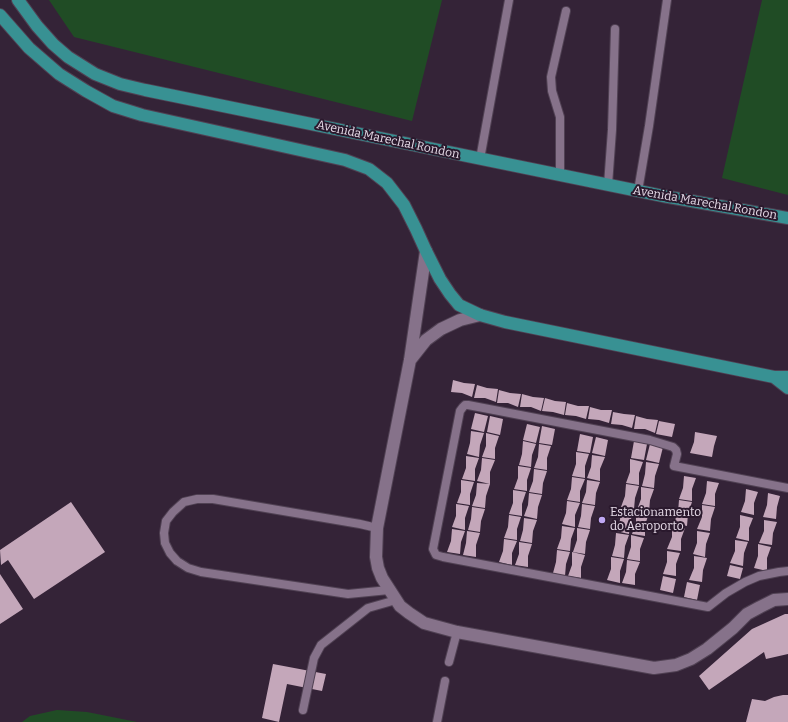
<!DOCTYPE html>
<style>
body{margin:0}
canvas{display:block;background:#342337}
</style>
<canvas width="788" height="722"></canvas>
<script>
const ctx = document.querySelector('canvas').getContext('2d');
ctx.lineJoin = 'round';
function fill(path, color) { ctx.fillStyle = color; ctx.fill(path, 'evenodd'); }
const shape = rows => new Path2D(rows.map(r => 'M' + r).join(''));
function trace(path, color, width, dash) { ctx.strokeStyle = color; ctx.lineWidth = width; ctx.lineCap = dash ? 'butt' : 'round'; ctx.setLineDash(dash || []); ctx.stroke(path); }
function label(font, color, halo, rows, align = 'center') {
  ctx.font = font + ' Bitter,serif'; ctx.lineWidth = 4; ctx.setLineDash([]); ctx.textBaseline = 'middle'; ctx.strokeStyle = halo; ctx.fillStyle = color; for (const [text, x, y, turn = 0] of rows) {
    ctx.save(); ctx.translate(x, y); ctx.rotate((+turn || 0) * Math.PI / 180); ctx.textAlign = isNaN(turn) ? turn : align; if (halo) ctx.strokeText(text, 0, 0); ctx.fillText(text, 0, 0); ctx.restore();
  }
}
fill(shape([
 [49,0,442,0,412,121,74,37],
 [762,0,788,0,788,195,722,178],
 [57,710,87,712,137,722,22,722,30,716]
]), '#204c25');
fill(shape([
 [453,380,464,383,475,384,472,397,462,393,451,392],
 [477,385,487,388,498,389,496,402,485,398,474,398],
 [499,390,510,393,521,394,518,407,508,403,497,403],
 [522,394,533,397,544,398,541,411,531,407,520,407],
 [545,398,555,401,566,402,564,415,553,412,542,411],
 [567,403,578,406,589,406,586,419,576,416,565,415],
 [590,407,601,410,612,410,609,423,599,420,588,419],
 [613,412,624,414,635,415,632,428,622,425,611,424],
 [475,413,488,416,484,432,471,429],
 [490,416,503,419,500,435,487,432],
 [636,416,647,419,658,420,655,433,645,429,634,429],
 [659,421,675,424,672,437,656,434],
 [527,424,540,427,536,443,523,440],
 [542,426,555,429,552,445,539,443],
 [471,431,484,433,480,445,479,457,467,454,470,443],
 [695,432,717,436,714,446,712,457,690,453,694,442],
 [486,433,499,436,495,448,495,459,482,457,486,446],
 [580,434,593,437,590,453,577,451],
 [596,437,608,440,605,456,592,453],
 [523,441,536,444,532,455,531,467,519,465,522,454],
 [634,441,647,444,644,460,631,458],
 [539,444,551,446,547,458,547,470,534,468,538,457],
 [650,444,663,447,659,463,646,460],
 [576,452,589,454,585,466,585,478,572,476,576,464],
 [592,455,605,457,600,469,600,481,587,478,591,467],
 [466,456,479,458,475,469,475,481,462,479,466,468],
 [482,458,495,460,490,472,490,484,477,481,481,470],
 [630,459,643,462,639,473,639,485,626,483,630,472],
 [646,462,659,464,655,476,654,488,642,486,645,474],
 [518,466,531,468,527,480,527,491,514,489,518,478],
 [534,469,547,471,543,483,542,494,529,492,533,481],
 [684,476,696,478,692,489,692,501,679,499,683,488],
 [572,477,585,479,580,491,580,502,567,500,571,489],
 [461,480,474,482,470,494,470,505,457,503,461,492],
 [587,480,600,482,596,493,595,505,582,503,586,492],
 [707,481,719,483,715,494,715,506,702,504,706,493],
 [477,483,490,484,486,496,485,508,472,506,476,495],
 [626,484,639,486,635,498,634,509,621,507,625,496],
 [641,487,654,489,650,500,649,512,637,510,641,499],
 [746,489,758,492,754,503,754,515,741,512,745,501],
 [513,490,526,492,522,504,522,516,509,514,513,503],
 [529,493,542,495,538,507,537,519,524,516,528,505],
 [768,493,780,496,777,507,776,519,763,517,767,505],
 [679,500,692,502,688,514,687,526,674,523,678,512],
 [567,501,580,503,575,515,575,527,562,524,566,513],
 [71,502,105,552,34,599,8,560,1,565,0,550],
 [456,504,469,506,465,518,465,530,452,527,456,516],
 [582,504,595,506,591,518,590,529,578,527,581,516],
 [702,505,715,507,711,519,710,531,697,529,702,517],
 [472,507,485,509,481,521,480,532,468,530,471,519],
 [621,508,634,510,630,522,629,534,616,531,620,520],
 [636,511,649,513,645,525,645,536,632,534,636,523],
 [509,515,521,517,517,529,517,540,504,538,508,527],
 [740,515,753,518,749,528,749,541,736,538,740,527],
 [524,518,537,520,533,531,532,543,520,541,523,530],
 [764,520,777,522,773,533,772,545,759,543,764,531],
 [562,526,575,528,571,539,570,551,557,549,561,538],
 [672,526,685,528,681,539,681,551,667,549,672,537],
 [577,528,590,530,586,542,585,554,573,552,577,540],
 [452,529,465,531,461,542,460,554,447,552,451,541],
 [467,531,480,533,476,545,476,557,463,555,466,543],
 [697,531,710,533,706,544,705,557,693,554,697,543],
 [616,533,629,535,625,546,624,558,612,556,615,545],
 [631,535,644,538,640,549,640,561,627,559,631,547],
 [504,539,517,541,512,553,512,565,499,562,503,551],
 [735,540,748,542,744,553,743,566,730,563,735,551],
 [519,542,532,544,528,556,528,567,515,565,519,554],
 [758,544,771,547,767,558,767,571,754,568,758,556],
 [557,550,570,552,566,564,565,576,553,573,556,562],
 [667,551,680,553,676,564,676,576,663,574,667,562],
 [572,552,585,555,581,567,581,578,568,576,572,565],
 [694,556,707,558,703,570,702,582,689,580,694,568],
 [611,557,624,559,620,571,620,583,607,580,611,569],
 [627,560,640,562,635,574,635,585,622,583,626,572],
 [730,565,743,568,740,579,727,576],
 [0,574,23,609,0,624],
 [663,576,676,579,673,593,660,590],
 [687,582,700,585,697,600,684,597],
 [785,614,788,614,788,654,766,659,764,652,709,690,699,676,752,629],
 [273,664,326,674,322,691,287,684,279,722,262,718],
 [783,695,788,695,788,722,746,722,752,699,765,701,774,697]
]), '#c4a7ba');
const lane = shape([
 [480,159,509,0],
 [560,175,560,117,552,91,551,77,566,11],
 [608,185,612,130,615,29],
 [638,191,649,126,667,0],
 [788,488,674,466,677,454,676,450,673,447,650,440,468,405,465,405,463,407,460,411,433,549,436,555,443,557,708,607,726,593,745,582,759,576,779,572,788,571],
 [377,528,360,524,213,499,197,499,184,502,173,512,166,521,164,533,165,543,170,553,177,561,188,568,201,572,348,594,389,590],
 [449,662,457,632],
 [303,710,314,658,321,645,368,608,396,600],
 [437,722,445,681]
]);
const secondary = shape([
 [426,251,410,360,377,528,376,557,378,568,382,578,400,606,409,613,424,623,457,632,654,668,676,665,691,659,707,649,733,628,747,614,760,607,774,600,788,599],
 [411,359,426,340,441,329,460,320,480,315]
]);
const primary = shape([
 [18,0,37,26,53,44,68,57,95,74,120,84,145,90,663,196,788,218],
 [0,15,29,48,59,74,86,91,113,106,142,115,345,160,369,169,387,183,404,205,416,229,426,251,440,279,450,294,459,305,480,315,505,322,774,377,788,377],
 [774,377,788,388]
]);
trace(lane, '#504153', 10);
trace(secondary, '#504153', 14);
trace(primary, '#504153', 14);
trace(lane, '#86728a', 8);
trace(secondary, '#86728a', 12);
trace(primary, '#389193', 12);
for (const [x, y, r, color] of [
 [602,520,4,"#bfa8f4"]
]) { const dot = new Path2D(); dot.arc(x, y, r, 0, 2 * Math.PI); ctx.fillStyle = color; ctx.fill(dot); trace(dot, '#2a192d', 1.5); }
label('12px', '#e7dce9', '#2a192d', [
 ["Avenida Marechal Rondon",388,140,12],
 ["Avenida Marechal Rondon",705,203,10]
]);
label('12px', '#e7dce9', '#2a192d', [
 ["Estacionamento",610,513],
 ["do Aeroporto",610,527]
], 'left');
</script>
